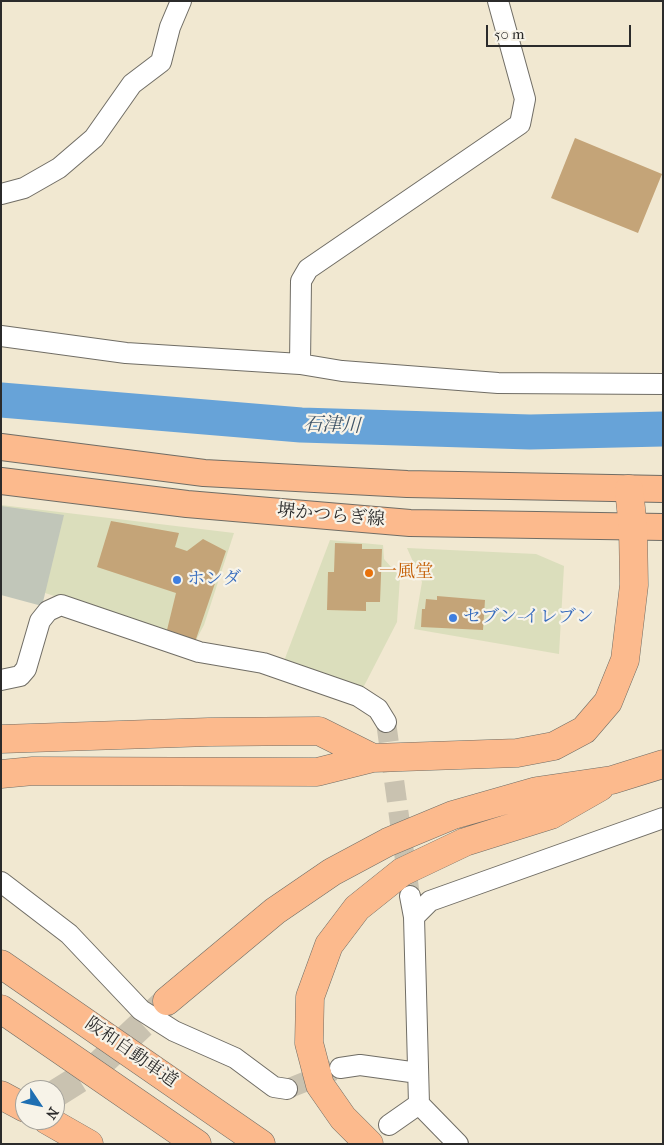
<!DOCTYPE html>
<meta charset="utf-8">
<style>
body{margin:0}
#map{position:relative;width:664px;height:1145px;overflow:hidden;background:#f1e8d1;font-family:"IM FELL French Canon",serif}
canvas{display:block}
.frame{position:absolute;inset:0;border:2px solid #2b2b2b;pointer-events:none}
.north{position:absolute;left:15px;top:1080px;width:50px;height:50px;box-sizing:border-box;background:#f7f3e8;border:1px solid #a5a39c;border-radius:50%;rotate:124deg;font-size:14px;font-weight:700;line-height:20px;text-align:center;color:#2b2b2b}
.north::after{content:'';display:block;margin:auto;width:18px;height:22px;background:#1f6fb2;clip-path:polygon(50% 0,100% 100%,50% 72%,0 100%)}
.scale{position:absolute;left:486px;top:25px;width:145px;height:22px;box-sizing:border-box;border:2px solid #2b2b2b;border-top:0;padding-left:6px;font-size:15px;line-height:18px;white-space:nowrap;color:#2b2b2b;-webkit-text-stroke:4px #f7f3e8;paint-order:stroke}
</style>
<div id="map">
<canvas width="664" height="1145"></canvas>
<div class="frame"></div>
<div class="north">N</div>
<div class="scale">50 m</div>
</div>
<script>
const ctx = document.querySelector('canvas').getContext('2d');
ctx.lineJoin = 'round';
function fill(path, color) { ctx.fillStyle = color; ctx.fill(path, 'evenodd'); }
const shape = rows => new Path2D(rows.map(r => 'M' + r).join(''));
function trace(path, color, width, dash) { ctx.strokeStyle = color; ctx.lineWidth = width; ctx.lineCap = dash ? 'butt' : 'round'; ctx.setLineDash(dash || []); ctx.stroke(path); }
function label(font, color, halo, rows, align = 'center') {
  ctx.font = font + ' "IM FELL French Canon","Noto Serif JP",serif'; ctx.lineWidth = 4.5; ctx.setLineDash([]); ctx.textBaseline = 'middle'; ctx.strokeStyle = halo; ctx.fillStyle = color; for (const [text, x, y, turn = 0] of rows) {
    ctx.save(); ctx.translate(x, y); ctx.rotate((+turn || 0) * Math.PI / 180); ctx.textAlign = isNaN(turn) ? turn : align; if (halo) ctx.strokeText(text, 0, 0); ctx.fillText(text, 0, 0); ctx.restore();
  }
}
fill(shape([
 [1,505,234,533,204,625,195,642,45,593,1,595],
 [330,540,383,545,384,559,400,577,397,622,364,686,356,689,284,661],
 [407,548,536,554,564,566,559,654,414,629,422,582]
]), '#dbdebc');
fill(shape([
 [1,506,64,515,42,606,1,595]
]), '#c1c6b9');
trace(shape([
 [1,400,301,425,530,432,663,429]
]), '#67a3d8', 35);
fill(shape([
 [575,138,662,174,638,233,551,198],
 [111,521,179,533,175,547,187,551,203,539,226,551,195,642,167,630,176,593,97,567],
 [335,543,362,544,362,549,382,549,380,602,366,602,366,611,327,610,328,572,334,572],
 [437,596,485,600,483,630,421,627,422,609,425,609,426,599,437,600]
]), '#c4a478');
trace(shape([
 [386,722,410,896],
 [287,1089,340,1068]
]), '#c9c2b0', 20, [20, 10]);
trace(shape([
 [55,1094,92,1071,167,1001]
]), '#c9c2b0', 28, [28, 14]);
const minor = shape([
 [1,194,24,188,59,168,94,138,132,84,161,62,170,27,181,1],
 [1,336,126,353,300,364,342,371,498,383,663,384],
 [300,364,301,281,308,269,520,124,525,99,498,1],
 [1,680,20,676,26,669,40,621,48,611,61,605,199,652,263,663,358,696,378,709,386,722],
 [1,882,69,934,141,1010,174,1031,235,1058,274,1087,287,1089],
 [410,896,414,917],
 [340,1068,360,1065,418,1073],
 [389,1125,419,1104],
 [458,1144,419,1104,414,917,430,901,663,818]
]);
const major = shape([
 [1,447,204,473,407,484,663,489],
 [1,481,187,504,410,523,663,527]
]);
const highway = shape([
 [1,739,209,732,319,731,373,758],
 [1,774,33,771,317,772,373,758,517,753,554,746,584,730,608,702,625,660,634,585,633,528,629,489],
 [1,964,261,1144],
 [167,1001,275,911,332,872,388,842,453,815,537,791,612,780,663,764],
 [1,1009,197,1144],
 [1,1095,25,1108],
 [47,1120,89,1144],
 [369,1144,343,1118,320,1085,309,1043,310,997,329,945,357,908,402,872,465,842,551,815,600,787]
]);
trace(minor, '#706d65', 22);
trace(major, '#706d65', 28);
trace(highway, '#706d65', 29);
trace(minor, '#fff', 20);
trace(major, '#fcba8d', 26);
trace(highway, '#fcba8d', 28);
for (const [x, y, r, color] of [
 [369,573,5,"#e8710a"],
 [177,580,5,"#3f7fe0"],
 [453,618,5,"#3f7fe0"]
]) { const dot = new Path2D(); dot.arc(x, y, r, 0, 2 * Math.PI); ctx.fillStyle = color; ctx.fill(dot); trace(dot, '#f7f3e8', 2); }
label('18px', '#2b2b2b', '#f7f3e8', [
 ["堺かつらぎ線",331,516,5],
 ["阪和自動車道",131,1053,35]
]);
label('18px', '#c56008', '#f7f3e8', [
 ["一風堂",379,573]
], 'left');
label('18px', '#366cbe', '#f7f3e8', [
 ["ホンダ",187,580],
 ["セブン-イレブン",463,618]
], 'left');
label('italic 19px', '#405568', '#f7f3e8', [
 ["石津川",332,426,2]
]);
</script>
